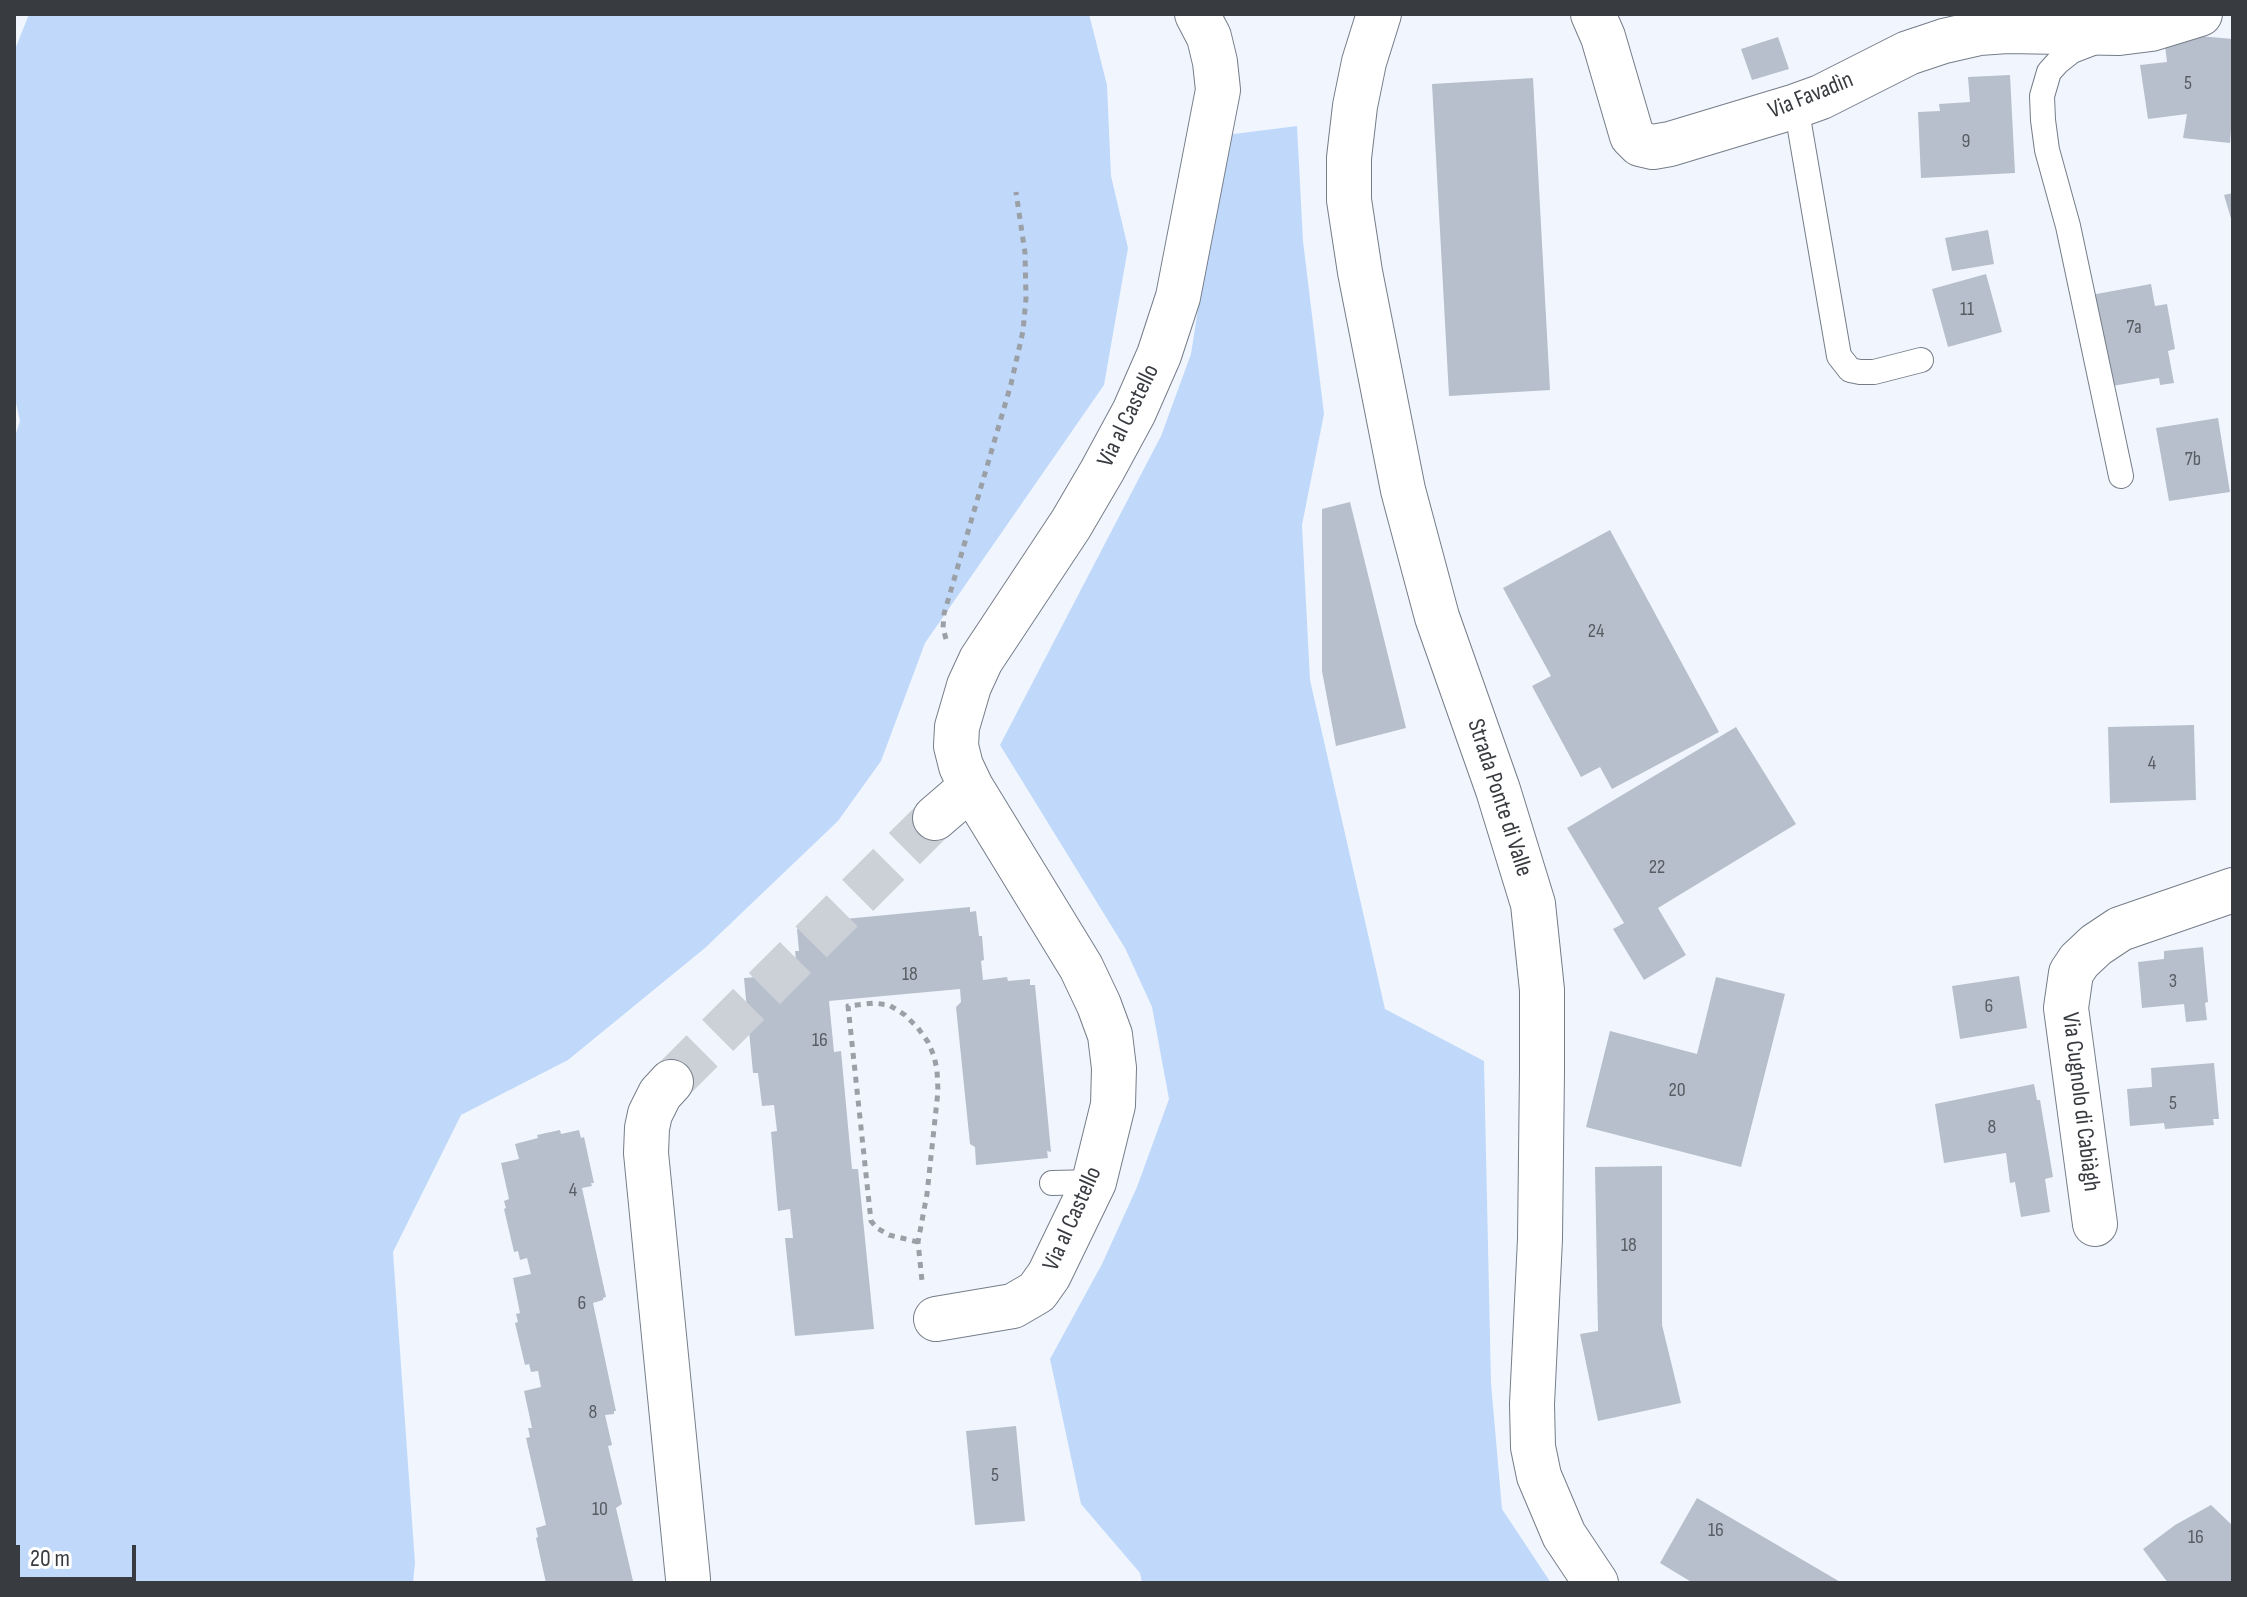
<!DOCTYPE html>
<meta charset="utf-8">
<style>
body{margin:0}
#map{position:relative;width:2247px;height:1597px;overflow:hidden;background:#f1f6fe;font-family:"Sofia Sans Condensed",sans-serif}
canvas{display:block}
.frame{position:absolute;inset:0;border:16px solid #383b40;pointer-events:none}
.scale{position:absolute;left:16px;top:1545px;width:120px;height:36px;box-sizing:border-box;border:4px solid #383b40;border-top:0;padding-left:10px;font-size:24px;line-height:28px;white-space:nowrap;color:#383b40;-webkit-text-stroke:6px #fff;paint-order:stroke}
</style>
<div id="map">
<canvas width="2247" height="1597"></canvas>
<div class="frame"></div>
<div class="scale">20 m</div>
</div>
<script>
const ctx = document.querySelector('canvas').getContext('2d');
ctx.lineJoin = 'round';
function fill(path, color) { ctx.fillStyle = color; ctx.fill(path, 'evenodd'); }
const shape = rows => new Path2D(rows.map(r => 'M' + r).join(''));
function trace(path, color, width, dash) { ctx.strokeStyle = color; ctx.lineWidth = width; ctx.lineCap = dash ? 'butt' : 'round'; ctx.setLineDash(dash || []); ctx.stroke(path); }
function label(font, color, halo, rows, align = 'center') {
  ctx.font = font + ' "Sofia Sans Condensed",sans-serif'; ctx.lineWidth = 8; ctx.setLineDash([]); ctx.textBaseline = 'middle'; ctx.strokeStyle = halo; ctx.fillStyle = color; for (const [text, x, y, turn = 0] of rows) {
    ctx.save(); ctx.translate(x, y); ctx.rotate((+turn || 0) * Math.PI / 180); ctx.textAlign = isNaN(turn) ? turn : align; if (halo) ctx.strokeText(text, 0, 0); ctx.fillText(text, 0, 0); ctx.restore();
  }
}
fill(shape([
 [29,14,1089,14,1107,85,1111,176,1128,248,1104,385,925,643,881,761,838,821,705,948,568,1060,461,1115,393,1252,415,1563,413,1583,14,1583,14,439,20,421,14,394,14,52],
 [1297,126,1303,241,1324,414,1302,525,1310,680,1385,1009,1484,1061,1491,1383,1502,1509,1551,1583,1142,1583,1140,1573,1081,1504,1050,1359,1102,1264,1137,1187,1169,1099,1152,1007,1125,948,1000,745,1161,436,1191,354,1203,277,1218,136]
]), '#c0d9fa');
fill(shape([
 [2199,36,2233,39,2233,102,2230,143,2183,138,2187,114,2148,119,2140,65,2167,62,2165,46],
 [1778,37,1789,69,1752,80,1741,49],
 [2010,75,2015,173,1921,178,1918,112,1940,111,1939,104,1970,102,1968,77],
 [1533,78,1550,390,1449,396,1432,84],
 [2233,193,2233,222,2232,222,2224,195],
 [1988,230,1994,264,1952,271,1945,238],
 [1986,274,2002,332,1948,347,1932,289],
 [2151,284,2155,306,2167,304,2175,349,2168,351,2174,383,2160,385,2159,378,2112,386,2091,295],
 [2218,418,2230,492,2169,501,2156,428],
 [1350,502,1406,728,1336,746,1322,671,1322,509],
 [1610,530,1719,732,1612,789,1600,767,1581,777,1532,686,1551,676,1503,588],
 [2194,725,2196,800,2110,803,2108,727],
 [1736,727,1796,824,1658,908,1686,955,1644,980,1613,929,1624,923,1567,828],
 [970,907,970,912,976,911,979,936,982,936,984,960,981,961,983,980,1007,977,1008,981,1030,979,1030,985,1035,985,1051,1152,1047,1151,1048,1158,976,1165,975,1147,970,1144,956,1007,961,1002,960,989,829,1001,834,1052,841,1051,852,1169,858,1169,874,1329,795,1336,785,1238,793,1238,790,1209,778,1211,771,1132,777,1131,774,1105,762,1106,758,1073,753,1073,744,978,769,976,769,971,797,968,795,951,799,951,797,929,804,928,803,923],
 [2203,947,2208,1002,2205,1003,2207,1020,2186,1022,2184,1004,2142,1008,2138,962,2164,959,2164,951],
 [2019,976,2027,1028,1960,1039,1952,986],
 [1716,977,1785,994,1741,1167,1586,1127,1610,1031,1697,1054],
 [2214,1063,2219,1119,2213,1119,2214,1125,2165,1129,2164,1123,2130,1126,2127,1089,2152,1087,2151,1068],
 [2034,1084,2037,1100,2040,1100,2053,1177,2045,1179,2050,1212,2021,1217,2015,1182,2010,1183,2006,1153,1944,1163,1935,1104],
 [560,1130,561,1134,579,1130,581,1138,584,1137,594,1183,591,1183,592,1186,582,1188,606,1297,603,1298,603,1300,593,1303,616,1411,614,1411,614,1414,605,1415,612,1445,608,1446,622,1504,616,1508,633,1581,630,1583,546,1583,536,1538,538,1537,536,1528,546,1525,526,1438,530,1437,528,1428,532,1428,524,1391,541,1387,538,1371,531,1372,529,1364,525,1365,515,1323,518,1322,516,1314,520,1313,513,1278,531,1274,527,1258,520,1260,518,1251,514,1252,504,1209,506,1208,504,1201,509,1199,501,1163,519,1159,515,1144,538,1138,537,1135],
 [1662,1166,1662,1325,1681,1403,1598,1421,1580,1334,1598,1331,1595,1167],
 [1016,1426,1025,1521,975,1525,966,1431],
 [1697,1498,1842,1583,1693,1583,1660,1563],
 [2211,1505,2233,1526,2233,1583,2168,1583,2143,1549,2175,1525]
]), '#b6bfcb');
trace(shape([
 [671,1082,935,818]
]), '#ccd1d8', 44, [44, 22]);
const service = shape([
 [2098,41,2072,51,2058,62,2049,72,2042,96,2043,120,2047,150,2068,226,2121,476],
 [1796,106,1839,356,1850,370,1860,372,1874,372,1921,360],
 [1052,1183,1094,1182]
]);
const minor = shape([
 [1593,14,1603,37,1632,136,1640,144,1653,147,1670,144,1796,106,1821,97,1908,53,1944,41,1979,33,2007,31,2119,33,2151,29,2200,14],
 [935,818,971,787],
 [671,1082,660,1094,650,1114,647,1128,646,1153,688,1579],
 [2095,1224,2066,1008,2071,973,2079,961,2096,945,2120,929,2233,890],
 [936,1319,1013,1306,1037,1292,1049,1275,1094,1182,1113,1105,1114,1068,1110,1035,1099,1005,1081,967,971,787,961,766,956,746,957,727,969,686,981,660,1071,524,1102,471,1134,412,1159,355,1178,297,1218,90,1215,62,1209,37,1197,14]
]);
const tertiary = shape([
 [1379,14,1364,62,1355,106,1349,158,1349,200,1360,272,1403,490,1437,617,1498,790,1533,904,1542,990,1542,1070,1540,1239,1532,1404,1533,1447,1539,1476,1564,1535,1596,1583]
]);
trace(service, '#757d89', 26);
trace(minor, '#757d89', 46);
trace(tertiary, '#757d89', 46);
trace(shape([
 [946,639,943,628,944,614,1011,384,1023,331,1026,298,1025,253,1016,192],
 [918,1242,889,1235,877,1228,871,1221,848,1006,874,1003,889,1005,905,1015,918,1028,928,1042,934,1056,937,1070,938,1091,927,1194,918,1242,922,1281]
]), '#9b9fa6', 5, [6, 6]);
trace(service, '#fff', 24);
trace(minor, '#fff', 44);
trace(tertiary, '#fff', 44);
label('20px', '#585c63', null, [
 ["5",2188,84],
 ["9",1966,142],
 ["11",1967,310],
 ["7a",2134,328],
 ["7b",2193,460],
 ["24",1596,632],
 ["4",2152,764],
 ["22",1657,868],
 ["18",910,975],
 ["3",2173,982],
 ["6",1989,1007],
 ["16",820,1041],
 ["20",1677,1091],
 ["5",2173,1104],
 ["8",1992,1128],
 ["4",573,1191],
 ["18",1629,1246],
 ["6",582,1304],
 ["8",593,1413],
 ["5",995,1476],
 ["10",600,1510],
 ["16",1716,1531],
 ["16",2196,1538]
]);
label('24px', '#383b40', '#fff', [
 ["Via Favadìn",1811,96,-22],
 ["Via al Castello",1129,416,-64],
 ["Strada Ponte di Valle",1499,798,72],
 ["Via Cugnolo di Cabiàgh",2080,1102,83],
 ["Via al Castello",1073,1219,-66]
]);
</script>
